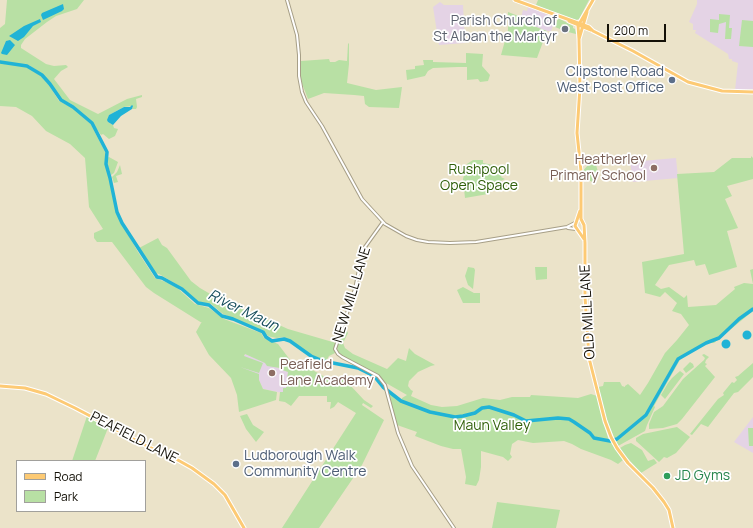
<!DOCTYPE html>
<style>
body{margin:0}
#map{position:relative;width:753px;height:528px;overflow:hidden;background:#ebe3c9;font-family:Manrope,sans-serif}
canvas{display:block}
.legend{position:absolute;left:16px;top:460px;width:130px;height:52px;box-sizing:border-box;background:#fff;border:1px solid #a1a09c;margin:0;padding:5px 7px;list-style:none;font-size:12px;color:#141108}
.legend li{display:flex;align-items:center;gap:8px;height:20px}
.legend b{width:20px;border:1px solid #a1a09c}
.scale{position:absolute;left:607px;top:24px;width:59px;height:18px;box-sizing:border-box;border:2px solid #141108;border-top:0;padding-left:5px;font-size:12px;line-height:14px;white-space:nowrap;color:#141108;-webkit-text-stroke:3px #fff;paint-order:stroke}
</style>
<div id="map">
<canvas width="753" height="528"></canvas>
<ul class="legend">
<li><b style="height:5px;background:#fdca74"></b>Road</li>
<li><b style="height:11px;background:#b8e0a4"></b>Park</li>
</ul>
<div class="scale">200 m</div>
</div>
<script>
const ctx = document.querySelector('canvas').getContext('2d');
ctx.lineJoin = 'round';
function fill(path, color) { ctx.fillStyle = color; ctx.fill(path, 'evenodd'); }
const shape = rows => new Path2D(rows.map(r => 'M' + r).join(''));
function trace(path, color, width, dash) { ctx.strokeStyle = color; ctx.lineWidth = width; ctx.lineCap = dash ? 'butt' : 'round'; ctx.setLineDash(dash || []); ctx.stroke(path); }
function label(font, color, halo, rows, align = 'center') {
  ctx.font = font + ' Manrope,sans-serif'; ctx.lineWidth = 3.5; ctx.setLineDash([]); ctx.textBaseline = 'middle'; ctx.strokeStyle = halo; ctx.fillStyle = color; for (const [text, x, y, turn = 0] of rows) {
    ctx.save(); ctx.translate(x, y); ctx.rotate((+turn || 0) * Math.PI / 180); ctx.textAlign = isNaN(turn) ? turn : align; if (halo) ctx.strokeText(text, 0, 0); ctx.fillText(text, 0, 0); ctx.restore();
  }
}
fill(shape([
 [697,0,753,0,753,89,735,90,738,63,732,61,732,59,729,59,728,54,695,33,696,30,693,30,693,24,689,22,697,4],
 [440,2,444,5,463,5,465,43,439,45,433,7],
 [528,7,556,18,551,31,547,31,520,21,523,10,527,11],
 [676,158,678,178,633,182,630,162],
 [245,354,288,372,286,388,283,393,263,389,259,380,240,367],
 [753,417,753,453,734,442]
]), '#e4d3e5');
fill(shape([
 [7,0,84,0,77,9,56,16,47,22,25,39,21,45,21,48,46,64,54,66,66,65,68,67,61,71,54,79,70,100,98,114,127,99,142,95,142,97,136,99,137,107,136,109,132,109,133,106,124,107,109,115,108,122,113,125,114,128,118,129,115,136,109,139,103,134,101,135,92,122,73,105,61,99,51,83,39,72,29,65,4,62,3,63,27,67,41,76,49,85,59,101,73,108,91,124,105,152,107,168,117,215,138,252,155,278,174,285,195,304,209,308,224,319,261,333,264,338,278,344,291,361,307,367,325,377,339,377,350,385,364,400,373,406,371,408,363,403,362,405,384,420,362,465,319,528,282,528,356,413,338,402,334,407,330,409,331,402,327,402,327,396,299,396,291,406,285,402,279,401,280,392,283,392,283,388,286,388,288,372,282,370,280,368,267,366,265,363,245,354,244,356,263,363,259,373,240,367,259,374,259,380,263,389,277,392,276,400,239,412,237,395,231,378,209,355,196,332,201,323,202,323,154,293,146,287,112,242,97,242,94,238,94,233,103,229,89,207,85,158,70,144,46,131,32,116,16,107,0,106,0,28,5,24],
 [538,0,589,0,579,19,576,20,557,14,536,5],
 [508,12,521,17,520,21,547,31,537,58,501,55,508,30],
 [719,14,730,15,729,28,732,28,731,39,725,39,726,22,719,24,718,33,710,32,710,19,719,20],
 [558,18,573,26,573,28,575,29,576,34,568,32,570,27,562,24,560,29,555,27],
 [742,20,753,21,753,47,739,46],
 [349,43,349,64,347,83,376,90,402,87,399,108,369,107,365,104,364,96,354,95,324,93,308,99,301,81,300,71,301,61,329,59,330,62,335,62,339,60,347,61,348,44],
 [466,53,483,54,482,66,490,75,488,81,480,82,478,79,467,80,467,67,458,67,433,68,428,71,425,76,407,80,406,70,415,69,415,66,424,65,423,60,433,60,433,62,466,63],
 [751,156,753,158,753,179,727,186,732,196,725,199,738,228,727,231,737,267,709,275,705,264,696,266,694,260,669,265,655,285,661,289,669,287,684,298,687,295,688,307,716,305,735,289,734,287,744,283,753,284,750,270,753,269,753,311,714,343,708,343,681,358,654,406,655,407,647,425,645,431,618,446,607,421,598,387,603,386,604,382,620,382,622,386,625,387,625,386,628,384,640,395,648,383,665,353,677,340,689,325,681,314,672,311,677,303,665,292,660,297,645,293,642,262,684,254,677,174,714,172,732,158,751,158],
 [109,157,118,162,114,173,111,175,107,163,107,158],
 [591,158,595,161,598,172,596,181,594,180,593,183,591,181,582,181,581,173,589,164,589,159],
 [473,160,483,160,483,163,493,165,492,170,503,173,501,177,505,179,498,182,488,194,465,198,463,179,467,164],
 [120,165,122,174,116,176,118,182,114,183,112,177,117,172],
 [158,238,162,245,167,248,191,281,200,288,212,295,288,329,336,343,334,349,335,353,329,356,326,361,312,355,290,340,283,337,277,338,271,337,266,335,264,331,223,314,211,304,198,302,183,288,159,274,155,273,149,265,139,248],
 [468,267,474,268,475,270,473,289,468,285,465,276],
 [535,267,547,267,547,279,536,280],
 [463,287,474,293,480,293,480,303,463,303,457,290],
 [344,326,348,333,343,343,345,348,353,354,387,369,398,358,406,361,409,348,415,354,435,365,431,366,418,372,409,381,408,386,411,390,413,391,411,396,431,405,442,407,457,406,483,398,500,400,512,397,530,397,531,395,578,398,591,394,597,396,608,438,623,460,618,464,611,460,581,449,572,444,564,441,533,443,518,440,512,444,510,454,512,457,508,461,503,457,481,451,481,467,479,480,476,486,465,484,466,477,461,449,453,449,441,446,415,436,417,432,397,425,393,418,388,393,401,401,402,398,407,395,386,383,378,375,341,356,338,353,337,347],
 [704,354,709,357,706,360,705,363,707,364,705,366,715,377,682,419,677,424,663,428,649,429,649,424,654,412,663,406,683,379,704,360,705,358,702,355],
 [690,362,693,364,694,367,686,373,683,369],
 [753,363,753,377,738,392,734,393,708,427,701,424,692,435,690,434,718,399,724,395,723,393,732,382,734,383,737,380,735,377,738,376],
 [680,371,684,374,665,399,661,395,668,383,672,378],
 [247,414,253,425,264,432,256,442,246,429,240,416],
 [87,416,108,428,95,461,72,461],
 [677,427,690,437,676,453,667,458,664,457,659,462,636,441,636,438,643,434],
 [748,428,753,428,753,446,749,446],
 [631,443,642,450,648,461,654,459,657,463,641,473,621,451,620,448,625,445],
 [497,502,560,510,556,528,492,528]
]), '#b8e0a4');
fill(shape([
 [63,4,64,9,62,11,43,20,41,15,42,13],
 [40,19,41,22,33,26,24,37,18,41,9,36,24,26],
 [10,40,15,45,7,55,2,54,1,53,6,41],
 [132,105,133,106,132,109,121,116,113,125,108,122,107,120,109,115,124,107,130,107],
 '742.5 335a4.5 4.5 0 1 1 9 0a4.5 4.5 0 1 1-9 0Z',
 '721.5 344a4.5 4.5 0 1 1 9 0a4.5 4.5 0 1 1-9 0Z'
]), '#20b3d6');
trace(shape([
 [0,62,27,66,42,75,50,84,61,100,73,107,92,123,107,152,106,164,110,178,117,212,122,223,157,277,162,278,182,289,198,303,209,305,222,316,233,319,263,332,266,337,272,341,284,339,290,341,311,356,323,361,358,368,374,376,383,387,401,401,430,412,455,417,463,416,475,413,482,408,489,407,514,415,526,421,558,418,569,419,574,422,590,433,594,438,610,441,617,439,646,415,678,359,706,343,719,338,739,319,753,309]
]), '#20b3d6', 3.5);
const minor = shape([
 [287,0,297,35,299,55,299,76,302,92,306,102,322,126,362,199,385,224,406,236,417,240,428,242,450,243,476,242,531,233,567,227,575,223],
 [383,222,365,247,363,251,355,289,335,349,338,354,342,357,378,376,385,385,398,433,412,466,454,528],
 [568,228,576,229]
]);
const major = shape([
 [515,0,589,27,593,31,633,51,688,82,722,91,753,92],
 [587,12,579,39,580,87,577,133,581,171,581,219,584,225,585,243,585,297,589,358,605,421,611,437,617,448,628,463,653,488,664,502,669,510,673,528],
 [569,21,591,30],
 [579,39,578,26,593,0],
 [580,211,575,226,584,239],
 [0,386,25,388,46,394,75,408,147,446,176,459,192,468,214,484,225,495,244,528]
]);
trace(minor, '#a79f87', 4);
trace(major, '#fff', 5);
trace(minor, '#fff', 2);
trace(major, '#fdca74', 3);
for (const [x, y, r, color] of [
 [565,29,4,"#6b7280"],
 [672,80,4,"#5c6f8a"],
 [654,168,4,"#8d6e63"],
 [272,373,4,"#8d6e63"],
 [236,464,4,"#5c6f8a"],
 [667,476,4,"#2e9e5b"]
]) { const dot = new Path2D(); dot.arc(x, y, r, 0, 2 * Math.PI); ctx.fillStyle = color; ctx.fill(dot); trace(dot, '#fff', 1.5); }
label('14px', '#5b616d', '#fff', [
 ["Parish Church of",557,21],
 ["St Alban the Martyr",557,37]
], 'right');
label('14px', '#4e5e75', '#fff', [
 ["Clipstone Road",664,72],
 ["West Post Office",664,88],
 ["Ludborough Walk",244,456,"left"],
 ["Community Centre",244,472,"left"]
], 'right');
label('14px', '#785e54', '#fff', [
 ["Heatherley",646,160],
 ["Primary School",646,176],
 ["Peafield",280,365,"left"],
 ["Lane Academy",280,381,"left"]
], 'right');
label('14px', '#2f5f09', '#fff', [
 ["Rushpool",479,170],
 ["Open Space",479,186],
 ["Maun Valley",492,426]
]);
label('14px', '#141108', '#fff', [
 ["NEW MILL LANE",352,295,-73],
 ["OLD MILL LANE",588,312,-93],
 ["PEAFIELD LANE",134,438,27]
]);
label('14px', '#27864d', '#fff', [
 ["JD Gyms",675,476]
], 'left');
label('italic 15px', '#144c5b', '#fff', [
 ["River Maun",243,311,26]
]);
</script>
